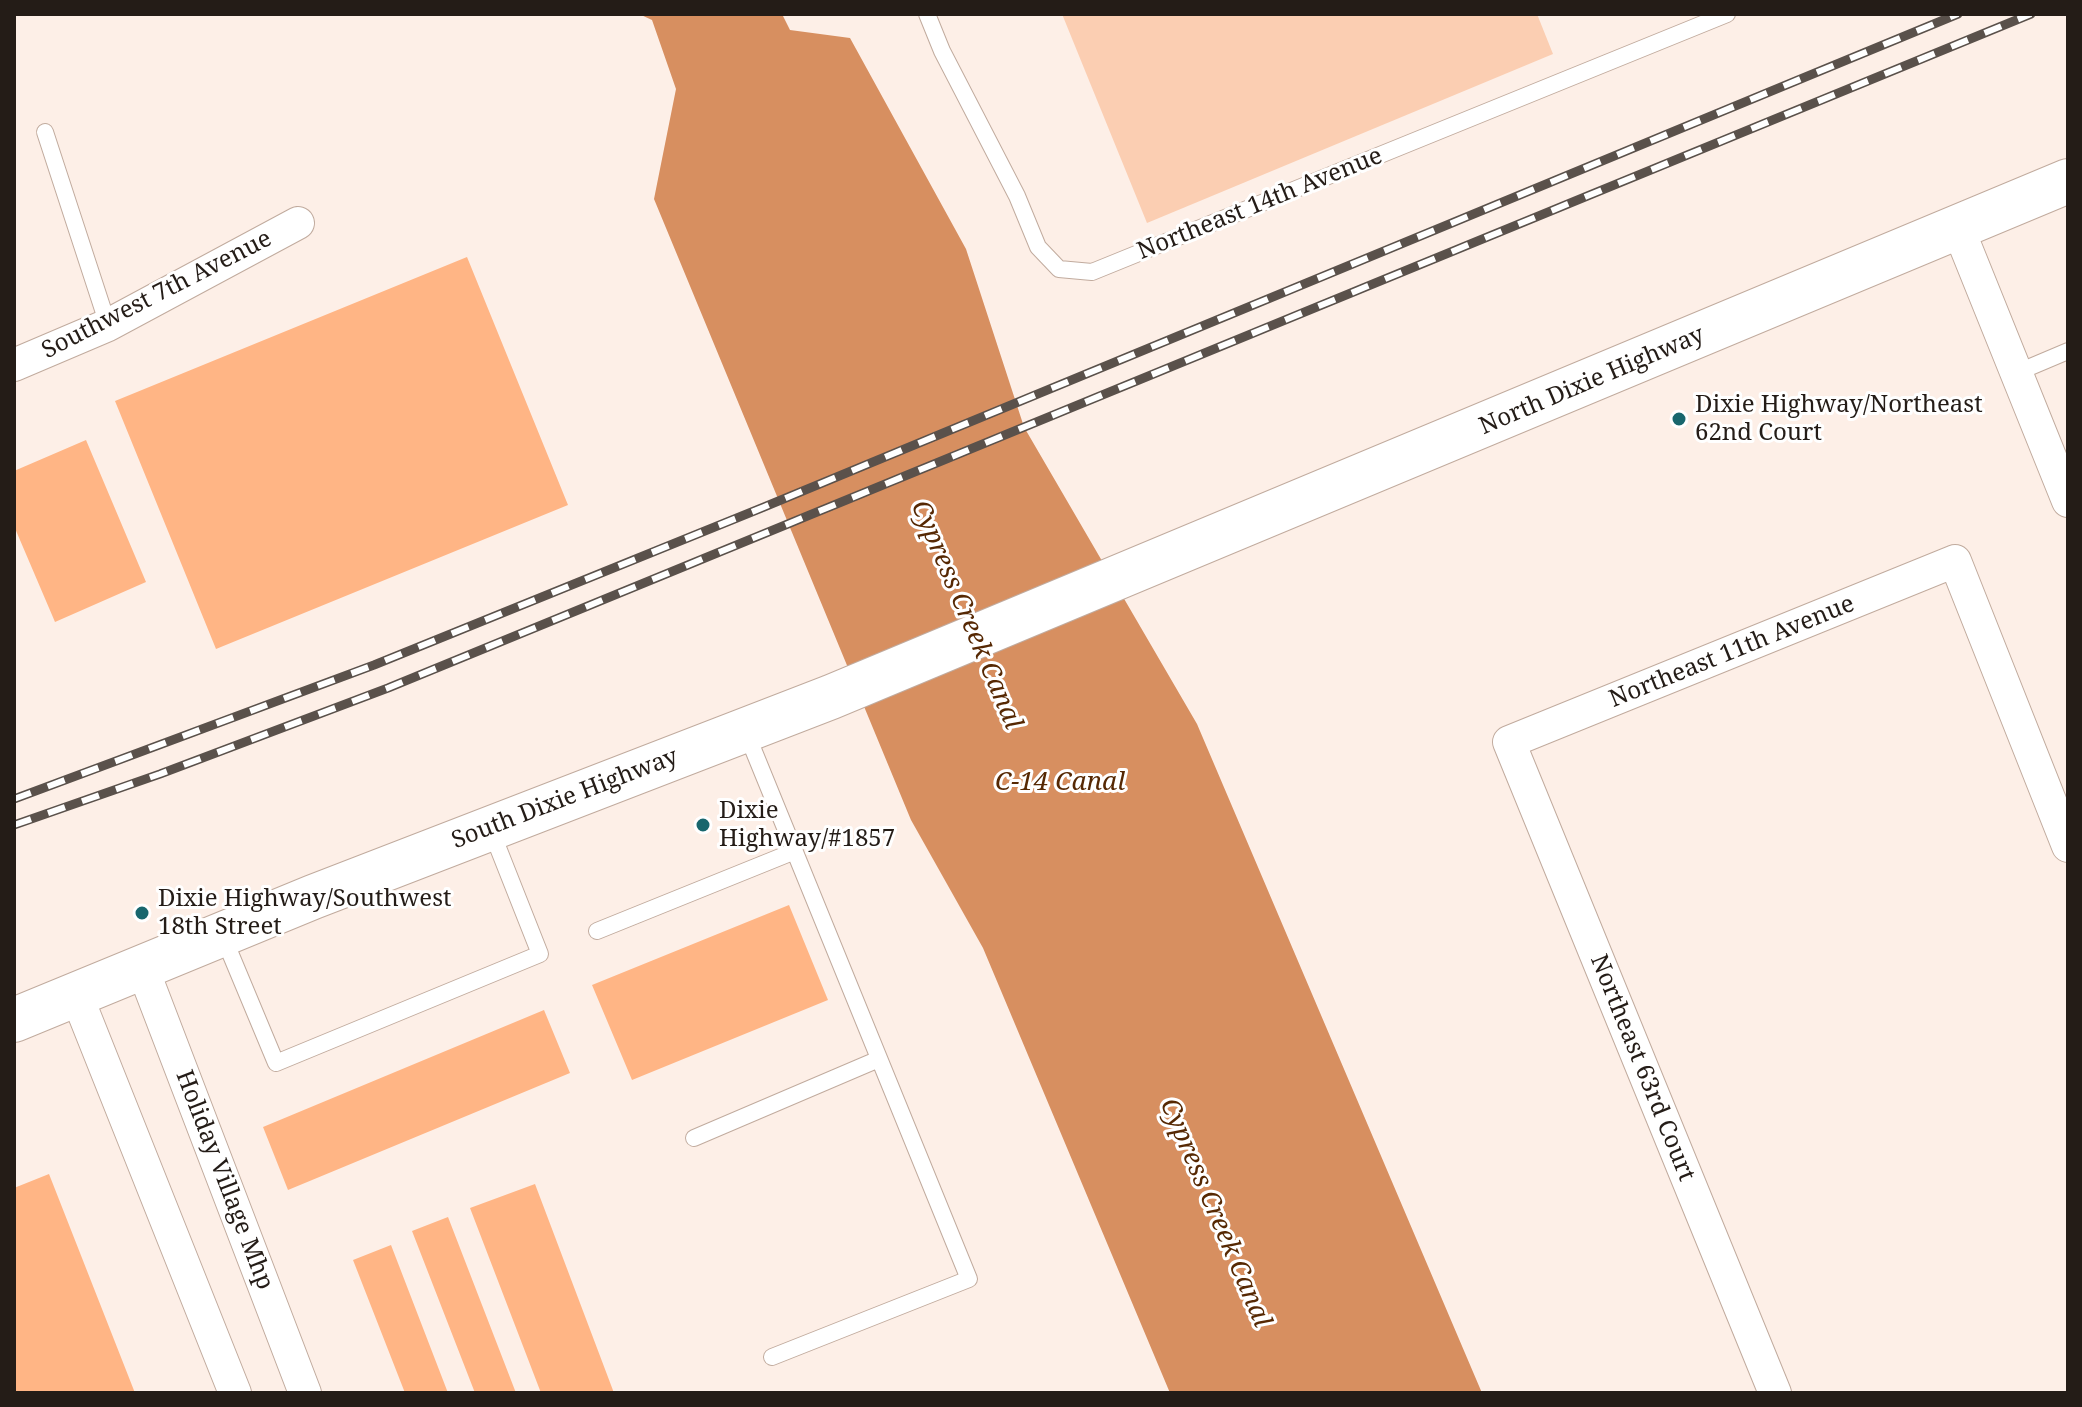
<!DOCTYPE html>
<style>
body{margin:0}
#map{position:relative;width:2082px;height:1407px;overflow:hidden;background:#fdefe7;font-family:"Noto Serif",serif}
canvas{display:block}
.frame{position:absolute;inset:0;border:16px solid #241c17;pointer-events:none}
</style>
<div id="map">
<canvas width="2082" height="1407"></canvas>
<div class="frame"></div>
</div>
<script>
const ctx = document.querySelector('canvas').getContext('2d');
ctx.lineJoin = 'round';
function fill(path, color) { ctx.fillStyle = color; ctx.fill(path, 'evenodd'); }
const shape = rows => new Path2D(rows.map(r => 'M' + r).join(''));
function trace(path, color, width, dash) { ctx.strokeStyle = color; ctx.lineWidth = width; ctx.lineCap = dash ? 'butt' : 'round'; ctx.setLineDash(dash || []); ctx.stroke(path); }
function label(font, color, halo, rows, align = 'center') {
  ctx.font = font + ' "Noto Serif",serif'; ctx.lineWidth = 6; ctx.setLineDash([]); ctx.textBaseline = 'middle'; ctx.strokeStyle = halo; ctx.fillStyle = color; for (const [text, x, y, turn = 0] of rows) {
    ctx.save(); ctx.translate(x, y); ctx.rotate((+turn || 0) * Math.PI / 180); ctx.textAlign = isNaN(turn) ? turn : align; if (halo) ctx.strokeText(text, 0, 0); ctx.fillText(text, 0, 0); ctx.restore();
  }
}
fill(shape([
 [1062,14,1537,14,1553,54,1147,223]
]), '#fbceb2');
fill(shape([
 [639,14,782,14,790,30,850,38,966,249,1024,427,1197,724,1482,1393,1170,1393,983,948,911,820,654,199,676,89,652,20]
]), '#d78f60');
fill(shape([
 [467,257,568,505,216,649,115,401],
 [86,440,146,582,55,622,14,526,14,471],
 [789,905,828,1000,632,1080,592,985],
 [544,1010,570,1073,288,1190,263,1127],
 [49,1174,135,1393,14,1393,14,1188],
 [535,1184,614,1393,541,1393,470,1208],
 [448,1217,516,1393,475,1393,412,1231],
 [391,1245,448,1393,405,1393,353,1260]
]), '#ffb585');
const lane = shape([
 [927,14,942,51,1017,196,1038,247,1059,269,1092,272,1727,14],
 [45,132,108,325],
 [2016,373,2068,351],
 [746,732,969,1279,772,1357],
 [597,931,795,851],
 [223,936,276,1063,540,954,491,830],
 [694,1138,879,1059]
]);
const street = shape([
 [1958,228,2068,501],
 [14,365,108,325,298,223],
 [142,967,305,1393],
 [76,994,235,1393],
 [1775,1393,1509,742,1955,561,2068,846]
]);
const secondary = shape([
 [14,1020,313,897,831,697,2068,181]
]);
trace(lane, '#c1ab9e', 18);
trace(street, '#c1ab9e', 34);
trace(secondary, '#c1ab9e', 46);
trace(lane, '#fff', 16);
trace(street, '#fff', 32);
trace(secondary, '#fff', 44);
const rail = shape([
 [14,799,374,665,764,507,1958,14],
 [14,825,160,774,388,688,2031,14]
]);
trace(rail, '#5a514b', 9);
trace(rail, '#fff', 6, [18]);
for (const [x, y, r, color] of [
 [1679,419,8,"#18666d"],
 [703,825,8,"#18666d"],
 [142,913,8,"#18666d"]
]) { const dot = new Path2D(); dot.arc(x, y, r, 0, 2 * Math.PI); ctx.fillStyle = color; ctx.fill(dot); trace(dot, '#fff', 3); }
label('24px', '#241c17', '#fff', [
 ["Northeast 14th Avenue",1260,204,-22],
 ["Southwest 7th Avenue",157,295,-27],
 ["North Dixie Highway",1592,381,-23],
 ["Northeast 11th Avenue",1732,652,-22],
 ["South Dixie Highway",565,799,-21],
 ["Northeast 63rd Court",1642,1068,68],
 ["Holiday Village Mhp",224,1180,69]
]);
label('24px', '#241c17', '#fff', [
 ["Dixie Highway/Northeast",1695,405],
 ["62nd Court",1695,433],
 ["Dixie",719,811],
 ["Highway/#1857",719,839],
 ["Dixie Highway/Southwest",158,899],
 ["18th Street",158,927]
], 'left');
label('italic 26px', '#562803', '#fff', [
 ["Cypress Creek Canal",966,615,67],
 ["C-14 Canal",1060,783],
 ["Cypress Creek Canal",1215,1213,67]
]);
</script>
